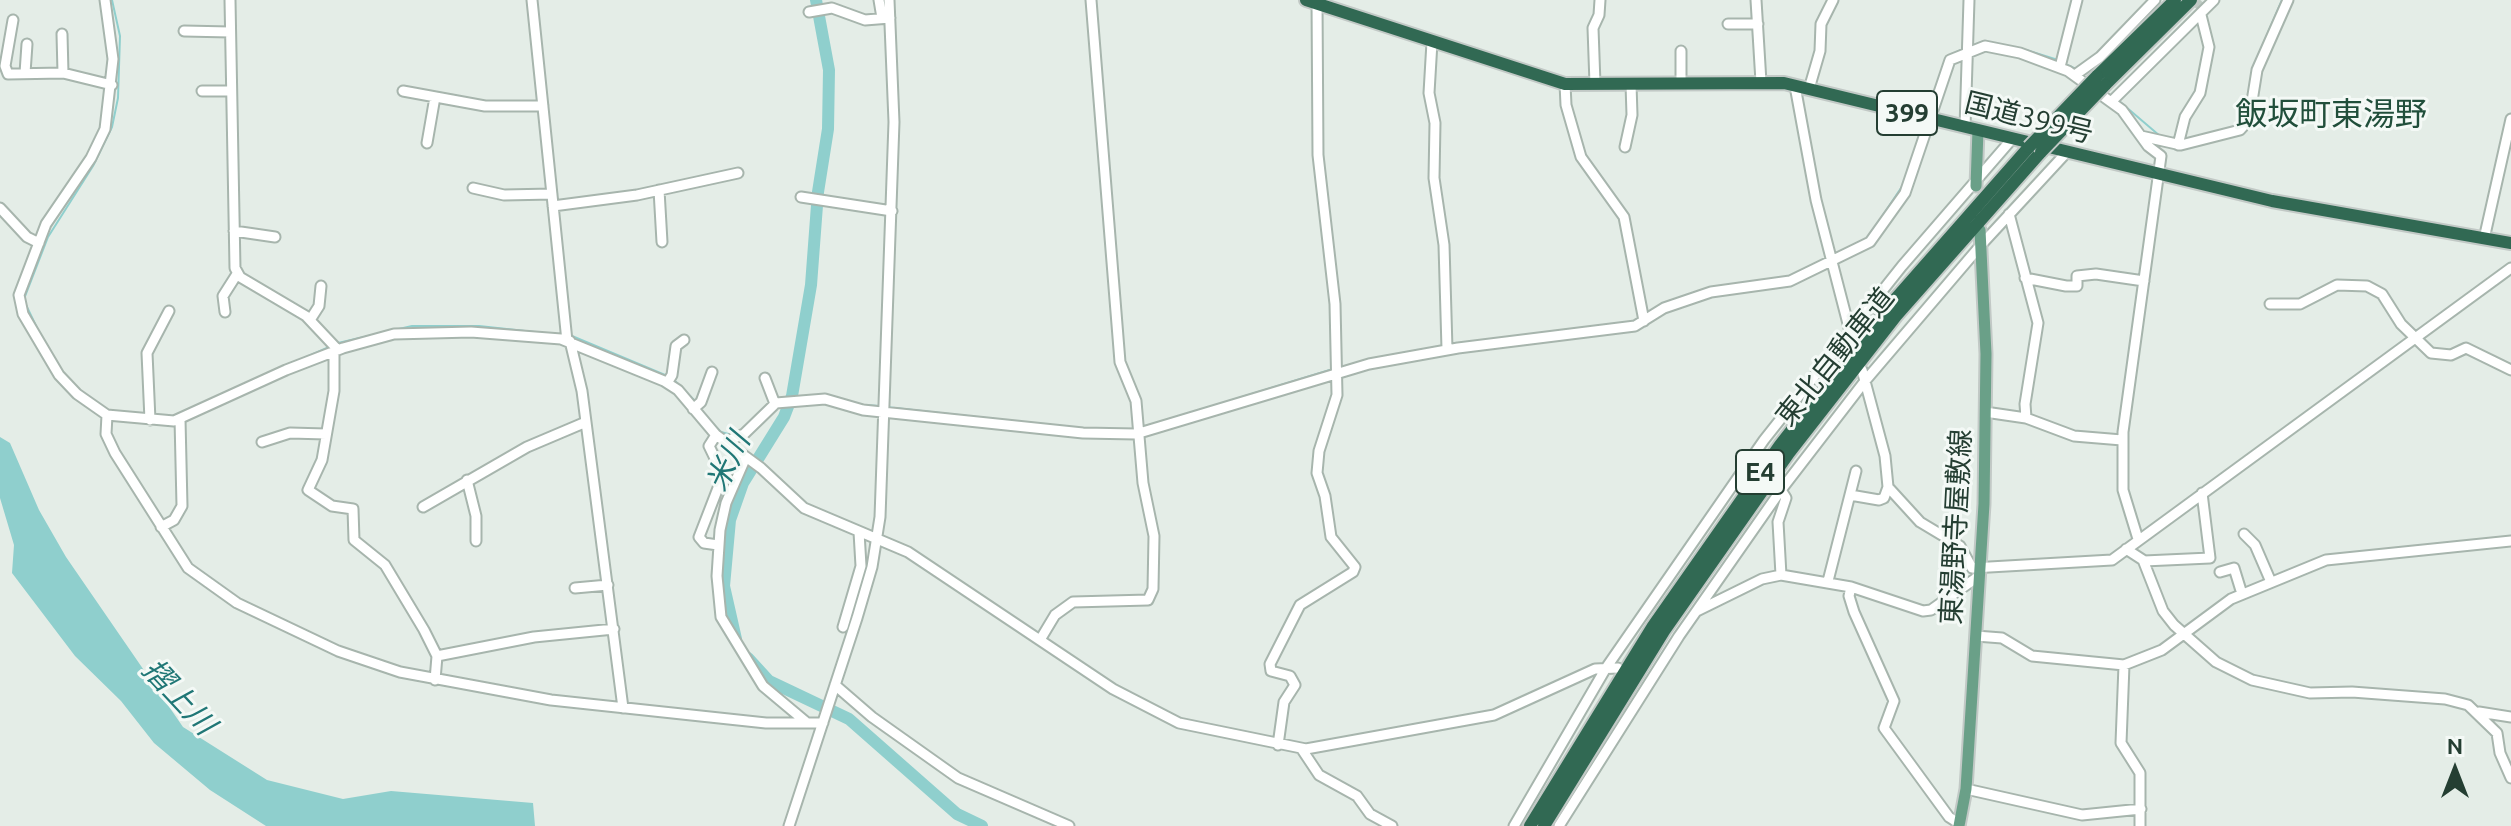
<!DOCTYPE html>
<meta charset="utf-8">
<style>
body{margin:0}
#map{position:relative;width:2511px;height:826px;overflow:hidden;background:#e4ede7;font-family:Ubuntu,sans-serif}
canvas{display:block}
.north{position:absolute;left:2415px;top:730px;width:80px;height:80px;-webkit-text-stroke:6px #f4f9f6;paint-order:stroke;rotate:0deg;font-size:22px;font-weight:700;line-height:32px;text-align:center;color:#243e32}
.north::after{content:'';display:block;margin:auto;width:28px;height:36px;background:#243e32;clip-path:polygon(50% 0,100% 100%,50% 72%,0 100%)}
</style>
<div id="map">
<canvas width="2511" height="826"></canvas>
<div class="north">N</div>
</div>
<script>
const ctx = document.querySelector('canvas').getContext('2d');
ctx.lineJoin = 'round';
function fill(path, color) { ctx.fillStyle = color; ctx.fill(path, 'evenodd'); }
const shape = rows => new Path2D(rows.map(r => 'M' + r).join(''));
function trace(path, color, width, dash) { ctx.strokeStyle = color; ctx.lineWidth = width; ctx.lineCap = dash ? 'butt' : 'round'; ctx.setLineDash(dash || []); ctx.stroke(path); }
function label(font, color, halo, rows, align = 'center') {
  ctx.font = font + ' Ubuntu,"Noto Sans JP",sans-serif'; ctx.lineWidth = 6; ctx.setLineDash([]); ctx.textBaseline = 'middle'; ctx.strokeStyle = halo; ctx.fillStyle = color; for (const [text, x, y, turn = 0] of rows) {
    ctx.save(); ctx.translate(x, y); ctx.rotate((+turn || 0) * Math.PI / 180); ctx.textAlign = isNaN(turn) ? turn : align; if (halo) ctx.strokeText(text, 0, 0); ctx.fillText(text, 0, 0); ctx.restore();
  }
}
fill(shape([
 [0,437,10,443,39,510,66,557,183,727,267,780,343,799,391,791,533,803,535,826,266,826,210,790,154,743,121,701,75,656,12,573,14,545,0,498]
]), '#8fcfcd');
trace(shape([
 [1994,44,2008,46],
 [2026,50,2058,60],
 [1949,56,1965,48],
 [2063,63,2076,69],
 [2250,84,2254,65,2282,0],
 [2119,101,2160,136],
 [1928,112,1933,95],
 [1873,230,1903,185],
 [24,299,48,237,93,166,112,127,118,98,120,36,112,0],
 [26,305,39,332],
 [572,336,665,375],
 [1469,342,1589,327],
 [338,343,412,326,479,326,562,335],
 [1386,356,1439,347],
 [302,359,329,347],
 [58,365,66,376],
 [674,380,695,401],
 [221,395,277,369],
 [776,399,829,396],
 [1232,400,1333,369],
 [862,405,880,406],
 [886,407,995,419],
 [708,419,721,432,732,435],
 [752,420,771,402],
 [1156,423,1226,402],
 [1081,428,1098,429]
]), '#8fcfcd', 2);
trace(shape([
 [736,639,724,586,730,520,743,483,784,417,792,396,811,285,818,192,828,129,829,70,816,0],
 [748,658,769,681,849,719,957,814,982,826]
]), '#8fcfcd', 12);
trace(shape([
 [2194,0,2200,6]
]), '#becac3', 9, [9, 4.5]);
const minor = shape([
 [105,0,113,59,105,129,91,158,46,224,19,295,23,314,59,375,77,394,107,415,174,421,286,370,343,348,394,334,471,332,561,339,664,381,678,390,716,435,761,468,804,508,908,552,1113,689,1179,723,1306,749,1494,715,1595,669,1618,668],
 [230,0,235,268,240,277,306,316,338,350],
 [532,0,567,341],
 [879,0,882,18],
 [1756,0,1761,82],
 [809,12,832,8,865,20,890,18],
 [13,20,5,66,8,74,63,73,112,85],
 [1728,24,1758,24],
 [184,31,230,32],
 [62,34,63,73],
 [1432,42,1429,93,1435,123,1434,178,1444,245,1447,349],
 [1681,51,1681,83],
 [2060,67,2077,0],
 [25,73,27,44],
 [2075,75,2100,57,2155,0],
 [1565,84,1566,105,1581,157,1624,217,1644,321],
 [1595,84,1593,28,1599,15,1600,0],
 [1795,86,1816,200,1853,343],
 [1809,89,1820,51,1821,24,1833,0],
 [202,91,231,91],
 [403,91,485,106,543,106],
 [2111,102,2214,0],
 [1965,127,1969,0],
 [2141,136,2181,145,2240,130,2249,120,2257,70,2288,0],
 [427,143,435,97],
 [2178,145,2185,117,2200,93,2209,47,2201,15],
 [1625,147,1632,115,1631,84],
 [473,188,504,195,552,194],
 [659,190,662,242],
 [801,197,892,211],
 [553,206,637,195,738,173],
 [0,208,27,237,39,243],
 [2009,214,2038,323,2025,404,2026,418],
 [234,231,275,237],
 [2484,239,2511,119],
 [2025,278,2066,286,2077,286,2077,276,2096,274,2144,281],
 [2270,304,2300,304,2337,285,2367,286,2382,294,2401,324,2431,353,2451,355,2466,348,2511,370],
 [225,312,223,296,237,274],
 [310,320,319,306,321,286],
 [570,341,582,391,623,708],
 [334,351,334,391,322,460,308,490,332,506,353,509,354,540,385,565,424,630,437,656,435,680],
 [1862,370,1885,456,1888,487,1920,522,1960,546,1972,568,2112,560,2511,268],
 [765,378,775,404],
 [667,383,672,375,676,346,684,340],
 [693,409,701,402,712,372],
 [1985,412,2026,418,2074,436,2122,440],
 [107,415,106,434,115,453,188,568,237,603,338,651,400,672,551,700,766,723,823,723],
 [150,420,147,353,169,311],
 [716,435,709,446,723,475,699,537,704,543,718,545],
 [262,442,290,433,326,434],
 [725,442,744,434,776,403,825,399,863,410,1083,433,1136,434,1369,364,1458,348,1635,326,1664,308,1711,292,1790,281,1870,242,1905,193,1950,60,1985,46,2020,53,2068,71,2122,110,2148,146,2161,156,2123,432,2123,490,2138,539],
 [746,457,726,503,720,530,717,576,721,617,763,686,806,722],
 [467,480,476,516,476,541],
 [1850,495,1879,500,1884,498,1888,487],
 [423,507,527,447,586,422],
 [161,527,174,520,182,506,180,419],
 [2244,534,2255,545,2271,582],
 [2126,549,2143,560,2163,611,2174,625,2216,662,2252,680,2310,693,2352,692,2445,699,2468,705,2497,733,2500,753,2511,778],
 [2144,561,2210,558,2202,493],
 [2220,572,2234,568,2242,594],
 [1781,575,1778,522,1786,498,1781,490],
 [1828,581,1856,471],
 [1851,587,1849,596,1854,612,1894,701,1884,728,1949,817,1960,824],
 [575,588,608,585],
 [1697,611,1762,579,1781,575,1851,587,1923,611,1931,610,1979,576],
 [843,627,861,566,859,532],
 [1976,636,2002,638,2032,656,2124,665,2162,650,2231,599,2326,560,2511,541],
 [1040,640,1055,615,1073,602,1148,600,1153,589,1154,536,1143,483,1136,401,1120,362,1091,0],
 [437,656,534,637,614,629],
 [2124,665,2121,743,2140,773,2140,826],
 [835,685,872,717,958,778,1069,826],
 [2479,712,2511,717],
 [1278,745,1284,702,1295,685,1290,676,1271,671,1270,664,1300,605,1353,572,1355,567,1331,537,1325,496,1317,473,1319,451,1337,395,1335,304,1318,155,1317,0],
 [1301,748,1319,775,1357,796,1370,814,1392,826],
 [1966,789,2082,815,2141,809],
 [789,826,857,618,872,567,880,517,894,122,889,0],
 [1514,826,1606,668,1764,440,1902,266,2012,139],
 [1559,826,1679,636,1781,490,1865,381,1981,245,2067,152]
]);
const major = shape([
 [1976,186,1978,130],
 [1959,826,1966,789,1984,504,1986,354,1980,230]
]);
const highway = shape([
 [1306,0,1565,84,1784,83,2272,201,2511,243],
 [2097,76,2175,0],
 [2105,85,2191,0],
 [1530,826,1653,626,1780,445,1890,305,2029,147],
 [1544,826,1664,631,1789,453,1896,316,2041,152]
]);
trace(minor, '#a7b5ad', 13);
trace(major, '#c2c9c6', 15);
trace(highway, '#c2c9c6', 16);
trace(minor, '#fff', 9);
trace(major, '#6aa088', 11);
trace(highway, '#316953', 12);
const highwayBridge = shape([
 [2029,147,2097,76],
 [2041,152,2105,85]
]);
trace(highwayBridge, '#c2c9c6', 16, []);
trace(highwayBridge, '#316953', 12);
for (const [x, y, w] of [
 [1907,113,60],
 [1760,472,48]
]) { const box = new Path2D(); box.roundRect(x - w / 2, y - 22, w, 44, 6); ctx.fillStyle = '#f4f9f6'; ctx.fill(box); trace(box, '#243e32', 2); }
label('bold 26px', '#243e32', null, [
 ["399",1907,113],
 ["E4",1760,472]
]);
label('28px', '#243e32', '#f4f9f6', [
 ["国道399号",2029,118,14],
 ["東北自動車道",1835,357,-51],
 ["東湯野寺屋敷線",1956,527,-87]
]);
label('italic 30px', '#207776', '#f4f9f6', [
 ["米川",728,462,-64],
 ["摺上川",179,697,47]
]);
label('32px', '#214f3b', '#f4f9f6', [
 ["飯坂町東湯野",2331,114]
]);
</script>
